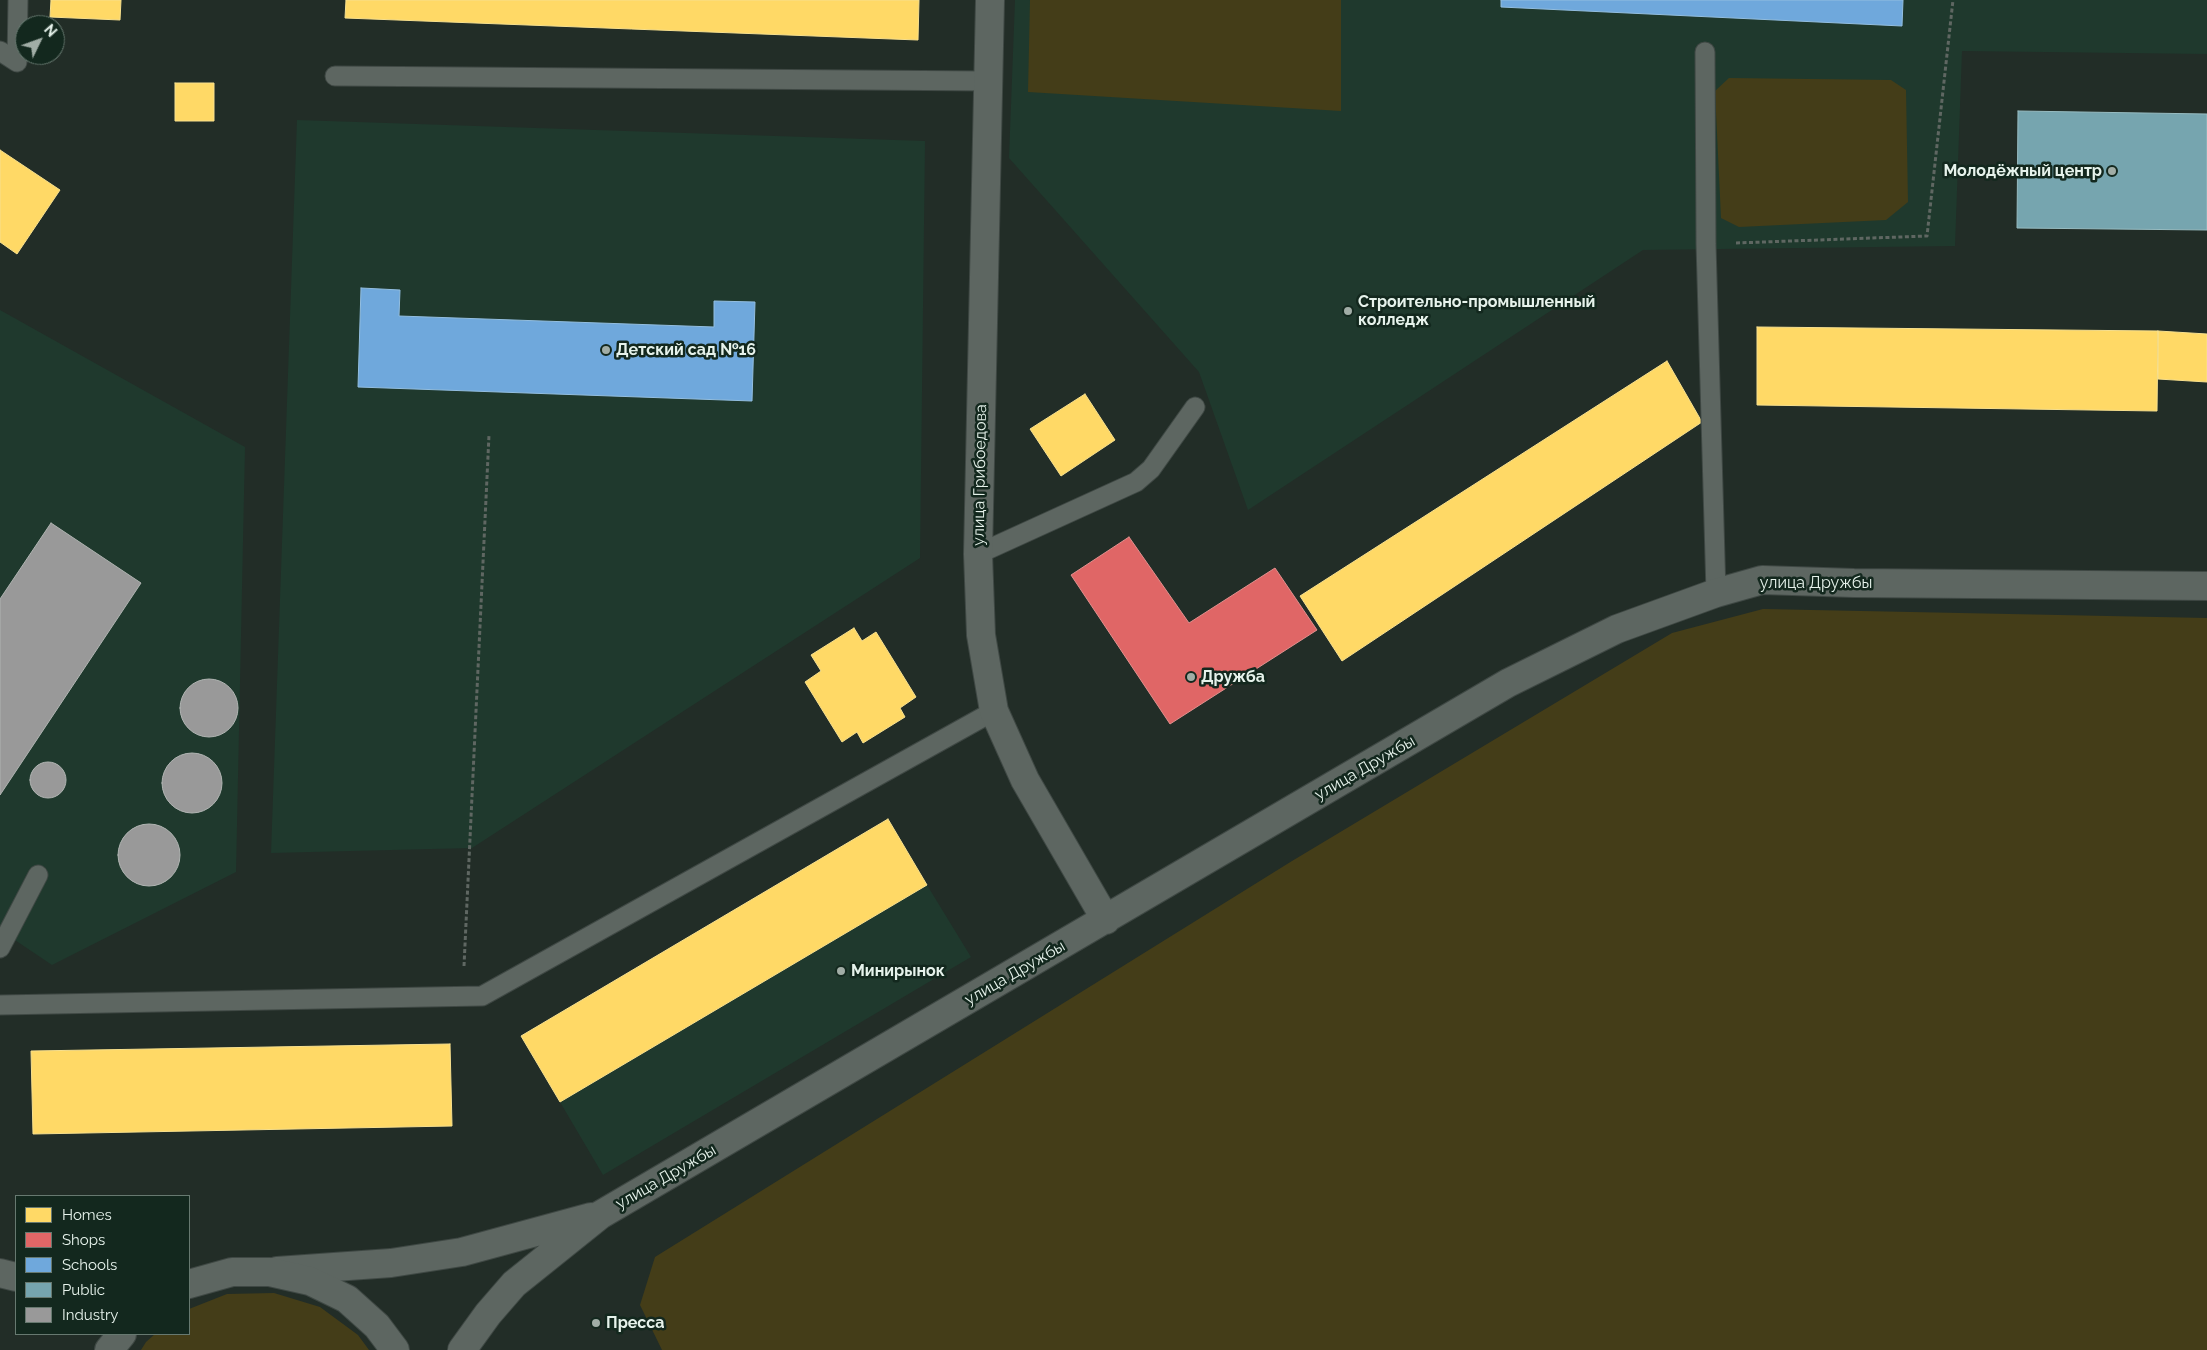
<!DOCTYPE html>
<meta charset="utf-8">
<style>
body{margin:0}
#map{position:relative;width:2207px;height:1350px;overflow:hidden;background:#222d27;font-family:Raleway,sans-serif}
canvas{display:block}
.legend{position:absolute;left:15px;top:1195px;width:175px;height:140px;box-sizing:border-box;background:#13281e;border:1px solid #677970;margin:0;padding:6px 9px;list-style:none;font-size:15px;color:#e6f2eb}
.legend li{display:flex;align-items:center;gap:10px;height:25px}
.legend b{width:25px;border:1px solid #677970}
.north{position:absolute;left:15px;top:15px;width:50px;height:50px;box-sizing:border-box;background:#13281e;border:1px solid #677970;border-radius:50%;rotate:48deg;font-size:14px;font-weight:700;line-height:20px;text-align:center;color:#e6f2eb}
.north::after{content:'';display:block;margin:auto;width:18px;height:22px;background:#a1ada6;clip-path:polygon(50% 0,100% 100%,50% 72%,0 100%)}
</style>
<div id="map">
<canvas width="2207" height="1350"></canvas>
<ul class="legend">
<li><b style="height:14px;background:#ffd966"></b>Homes</li>
<li><b style="height:14px;background:#e06666"></b>Shops</li>
<li><b style="height:14px;background:#6fa8dc"></b>Schools</li>
<li><b style="height:14px;background:#76a5af"></b>Public</li>
<li><b style="height:14px;background:#999"></b>Industry</li>
</ul>
<div class="north">N</div>
</div>
<script>
const ctx = document.querySelector('canvas').getContext('2d');
ctx.lineJoin = 'round';
function fill(path, color) { ctx.fillStyle = color; ctx.fill(path, 'evenodd'); }
const shape = rows => new Path2D(rows.map(r => 'M' + r).join(''));
function trace(path, color, width, dash) { ctx.strokeStyle = color; ctx.lineWidth = width; ctx.lineCap = dash ? 'butt' : 'round'; ctx.setLineDash(dash || []); ctx.stroke(path); }
function label(font, color, halo, rows, align = 'center') {
  ctx.font = font + ' Raleway,sans-serif'; ctx.lineWidth = 5; ctx.setLineDash([]); ctx.textBaseline = 'middle'; ctx.strokeStyle = halo; ctx.fillStyle = color; for (const [text, x, y, turn = 0] of rows) {
    ctx.save(); ctx.translate(x, y); ctx.rotate((+turn || 0) * Math.PI / 180); ctx.textAlign = isNaN(turn) ? turn : align; if (halo) ctx.strokeText(text, 0, 0); ctx.fillText(text, 0, 0); ctx.restore();
  }
}
fill(shape([
 [1015,0,2207,0,2207,54,1962,51,1955,246,1643,250,1248,510,1199,372,1009,158],
 [297,120,925,141,920,558,472,848,271,853],
 [0,310,245,447,236,872,52,965,0,930],
 [927,885,971,957,603,1175,560,1102]
]), '#1f392d');
fill(shape([
 [1030,0,1341,0,1341,111,1028,92],
 [1729,78,1891,80,1906,90,1908,202,1886,220,1739,227,1721,218,1715,91],
 [1763,609,2207,618,2207,1350,662,1350,640,1305,655,1257,1292,861,1672,633],
 [274,1293,320,1307,358,1335,369,1350,141,1350,146,1342,155,1334,189,1334,189,1309,227,1294]
]), '#443d18');
const homes = shape([
 [51,0,121,0,120,20,50,17,51,0],
 [346,0,919,0,918,40,345,18,346,0],
 [175,83,214,83,214,121,175,121,175,83],
 [0,150,60,190,17,254,0,242,0,150],
 [1757,327,2158,331,2157,411,1757,405,1757,327],
 [2158,331,2207,334,2207,382,2158,379,2158,331],
 [1667,361,1702,422,1342,661,1300,596,1667,361],
 [1085,394,1115,440,1061,476,1030,429,1085,394],
 [854,628,862,641,876,632,916,697,900,708,905,717,863,743,857,732,842,742,805,682,821,671,811,655,854,628],
 [888,819,927,885,560,1102,521,1036,888,819],
 [450,1044,452,1126,33,1134,31,1051,450,1044]
]);
fill(homes, '#ffd966');
trace(homes, '#f8e08e', 1);
const shops = shape([
 [1129,537,1189,623,1275,568,1317,630,1170,724,1071,575,1129,537]
]);
fill(shops, '#e06666');
trace(shops, '#e2908e', 1);
const schools = shape([
 [1501,0,1903,0,1902,26,1501,7,1501,0],
 [361,288,400,290,399,316,714,327,714,301,755,302,752,401,358,387,361,288]
]);
fill(schools, '#6fa8dc');
trace(schools, '#93bee0', 1);
const public = shape([
 [2018,111,2207,114,2207,230,2017,228,2018,111]
]);
fill(public, '#76a5af');
trace(public, '#98bcc1', 1);
const industry = shape([
 [51,523,141,583,0,795,0,599,51,523],
 '180 708a29 29 0 1 1 58 0a29 29 0 1 1-58 0Z',
 '162 783a30 30 0 1 1 60 0a30 30 0 1 1-60 0Z',
 '30 780a18 18 0 1 1 36 0a18 18 0 1 1-36 0Z',
 '118 855a31 31 0 1 1 62 0a31 31 0 1 1-62 0Z'
]);
fill(industry, '#999');
trace(industry, '#b0b4b2', 1);
const lane = shape([
 [0,51,17,62,18,0],
 [1705,52,1706,244,1716,593],
 [335,76,988,81],
 [978,554,1136,482,1151,469,1195,407],
 [0,948,38,875],
 [0,1005,482,996,994,711]
]);
const street = shape([
 [990,0,978,554,981,635,994,711,1025,780,1106,920],
 [277,1271,391,1263,462,1252,591,1217],
 [462,1350,488,1314,514,1284,600,1215,1508,683,1617,629,1716,593,1762,580,1854,583,2207,586]
]);
const secondary = shape([
 [0,1273,16,1277],
 [189,1284,232,1272,270,1272,310,1281,347,1299,377,1326,395,1350],
 [109,1350,122,1334]
]);
trace(lane, '#3f4844', 21);
trace(street, '#3f4844', 30);
trace(secondary, '#3f4844', 30);
trace(shape([
 [1736,243,1927,236,1953,0],
 [464,966,489,435]
]), '#5f6762', 3, [4, 2.5]);
trace(lane, '#5d6661', 19);
trace(street, '#5d6661', 28);
trace(secondary, '#5d6661', 28);
for (const [x, y, r, color] of [
 [2112,171,5,"#a1ada6"],
 [1348,311,5,"#a1ada6"],
 [606,350,5,"#a1ada6"],
 [1191,677,5,"#a1ada6"],
 [841,971,5,"#a1ada6"],
 [596,1323,5,"#a1ada6"]
]) { const dot = new Path2D(); dot.arc(x, y, r, 0, 2 * Math.PI); ctx.fillStyle = color; ctx.fill(dot); trace(dot, '#13281e', 2); }
label('bold 16px', '#e6f2eb', '#13281e', [
 ["Молодёжный центр",2102,171,"right"],
 ["Строительно-промышленный",1358,302],
 ["колледж",1358,320],
 ["Детский сад №16",616,350],
 ["Дружба",1201,677],
 ["Минирынок",851,971],
 ["Пресса",606,1323]
], 'left');
label('16px', '#e6f2eb', '#13281e', [
 ["улица Грибоедова",980,475,-89],
 ["улица Дружбы",1816,583],
 ["улица Дружбы",1365,768,-30],
 ["улица Дружбы",1015,973,-30],
 ["улица Дружбы",666,1177,-30]
]);
</script>
